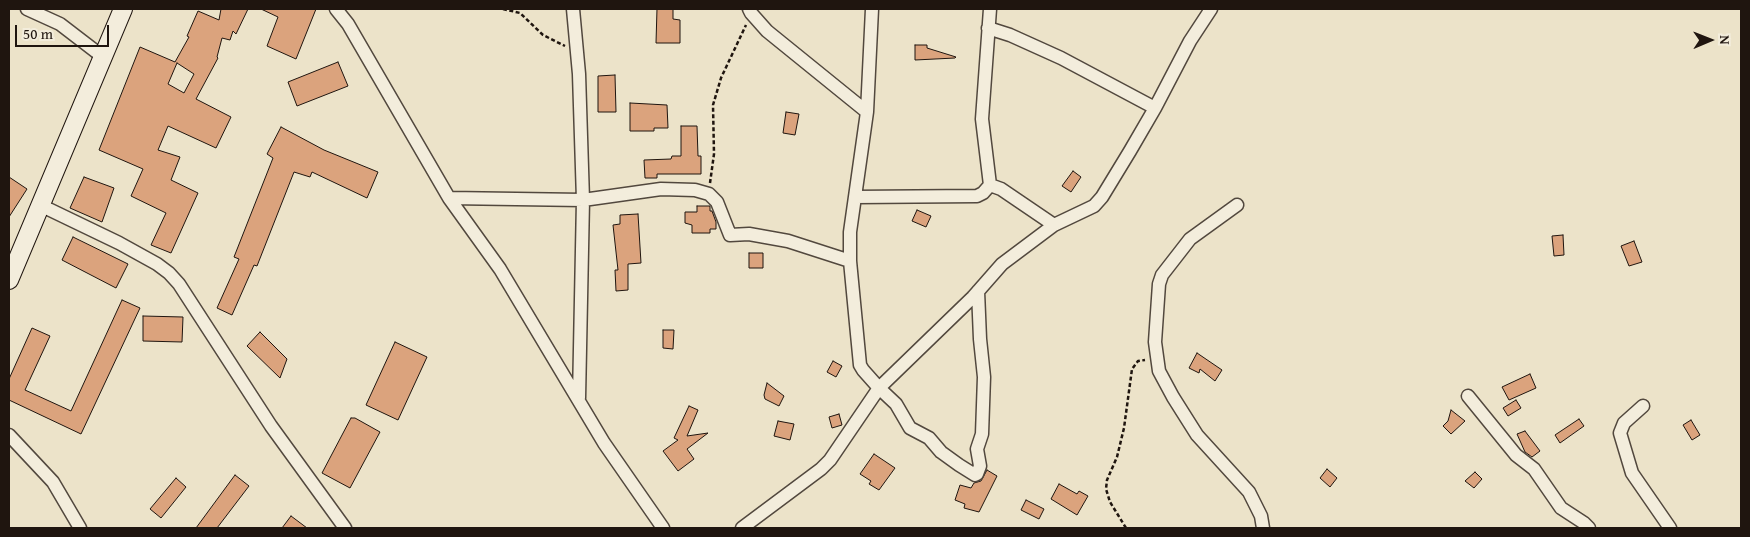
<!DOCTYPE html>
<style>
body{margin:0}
#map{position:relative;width:1750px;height:537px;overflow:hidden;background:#ece3c9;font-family:"Gentium Book Plus",serif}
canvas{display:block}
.frame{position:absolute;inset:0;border:10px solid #1f150f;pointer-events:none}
.north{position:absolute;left:1685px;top:15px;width:50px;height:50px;-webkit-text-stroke:4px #f3eddc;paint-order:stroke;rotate:89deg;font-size:14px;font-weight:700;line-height:20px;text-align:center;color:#1f150f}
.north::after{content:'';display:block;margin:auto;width:18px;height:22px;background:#1f150f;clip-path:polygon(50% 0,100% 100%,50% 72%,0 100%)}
.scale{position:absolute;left:15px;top:25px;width:94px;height:22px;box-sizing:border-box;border:2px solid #1f150f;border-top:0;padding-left:6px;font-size:15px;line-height:18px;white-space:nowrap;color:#1f150f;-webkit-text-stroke:4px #f3eddc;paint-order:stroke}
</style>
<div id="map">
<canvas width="1750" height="537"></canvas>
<div class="frame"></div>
<div class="north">N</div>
<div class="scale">50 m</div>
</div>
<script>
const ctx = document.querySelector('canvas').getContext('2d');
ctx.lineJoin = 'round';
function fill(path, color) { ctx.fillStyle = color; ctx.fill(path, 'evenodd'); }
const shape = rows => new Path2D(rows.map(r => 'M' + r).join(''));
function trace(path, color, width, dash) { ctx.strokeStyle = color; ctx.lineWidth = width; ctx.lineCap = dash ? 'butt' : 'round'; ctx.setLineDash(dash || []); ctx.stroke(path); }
const building = shape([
 [221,9,248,9,236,34,233,31,230,40,222,38,217,57,218,58,196,99,231,117,216,148,168,126,158,150,180,157,171,180,198,193,171,253,151,245,166,213,131,196,143,169,99,150,140,47,175,62,189,37,187,36,198,11,219,20,221,9],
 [177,63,194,74,184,93,168,84,177,63],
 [261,9,316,9,296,59,267,46,278,17,261,9],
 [657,9,673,9,673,19,680,20,680,43,656,43,657,9],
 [915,45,927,45,927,48,956,57,955,58,915,60,915,45],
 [338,62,348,86,297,106,288,82,338,62],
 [615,75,616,112,598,112,598,76,615,75],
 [630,103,667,105,668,128,654,128,654,131,630,131,630,103],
 [786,112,799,114,795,135,783,133,786,112],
 [681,126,697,126,698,156,701,156,701,174,657,174,657,178,645,178,644,160,671,159,672,156,681,156,681,126],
 [281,127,324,150,378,172,367,198,312,172,310,177,294,172,257,266,254,265,232,315,217,308,239,259,234,257,273,158,267,154,281,127],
 [1073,171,1081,177,1071,192,1062,186,1073,171],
 [9,177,27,189,9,217,9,177],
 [84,177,114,188,102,222,70,208,84,177],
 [697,206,710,206,710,211,712,211,716,222,716,229,710,229,710,233,692,233,692,225,685,223,685,212,697,212,697,206],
 [917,210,931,216,926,227,912,221,917,210],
 [638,214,641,263,628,264,628,290,616,291,615,270,618,270,613,225,620,224,620,215,638,214],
 [1563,235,1564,255,1554,256,1552,236,1563,235],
 [73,237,128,264,116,288,62,260,73,237],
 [1634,241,1642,262,1629,266,1621,246,1634,241],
 [749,253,763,253,763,268,749,268,749,253],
 [122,300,140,308,81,434,9,400,9,379,32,328,50,336,25,390,71,411,122,300],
 [143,316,183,317,182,342,143,341,143,316],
 [663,330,674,330,673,349,663,348,663,330],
 [260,332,287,359,280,378,247,346,260,332],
 [395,342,427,357,398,420,366,405,395,342],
 [1197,353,1222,370,1215,381,1200,369,1199,373,1189,368,1197,353],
 [833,361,842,366,836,377,827,372,833,361],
 [1530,374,1536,388,1509,400,1502,387,1530,374],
 [767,383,784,396,779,406,765,399,764,395,767,383],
 [1516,400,1521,408,1508,416,1503,408,1516,400],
 [689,406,698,410,687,436,708,433,687,449,694,459,678,471,663,451,678,440,674,438,689,406],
 [1451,410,1465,421,1451,434,1443,426,1448,421,1451,410],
 [839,414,842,425,832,428,829,417,839,414],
 [351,418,355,418,380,432,350,488,322,473,351,418],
 [1579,419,1584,426,1560,443,1555,435,1579,419],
 [1691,420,1700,435,1692,440,1683,425,1691,420],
 [778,421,794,424,790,440,774,436,778,421],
 [1525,431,1540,451,1532,457,1525,452,1517,434,1525,431],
 [874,454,895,468,879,490,869,484,871,481,860,474,874,454],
 [1327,469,1337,478,1330,487,1320,478,1327,469],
 [987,470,997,476,979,512,964,508,965,504,955,500,960,485,971,488,974,483,981,481,987,470],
 [1475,472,1482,479,1474,488,1465,481,1475,472],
 [235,475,249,486,217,528,196,528,235,475],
 [176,478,186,487,161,518,150,509,176,478],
 [1059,484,1077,494,1079,491,1088,496,1077,515,1051,499,1059,484],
 [1026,500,1044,509,1039,519,1021,510,1026,500],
 [291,516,307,528,282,528,291,516]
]);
fill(building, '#dba37d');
trace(building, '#1f150f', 1);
const street = shape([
 [27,9,60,24,103,57],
 [336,9,348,24,449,198,500,269,604,443,663,528],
 [573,9,579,74,583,200,579,398],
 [749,9,751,13,767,31,867,112],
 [872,9,867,112,850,232,850,261,860,365,863,370,879,388,896,404,910,428,929,438,941,452,959,465,975,475,977,474,980,466,977,449,982,434,984,377,980,339,978,291],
 [988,28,1010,35,1061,58,1155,108],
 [990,185,982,119,990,9],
 [855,197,977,196,983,193,990,185,1001,189,1054,225],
 [449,198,583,200,661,189,695,190,709,194,717,202,730,235,749,234,788,241,850,261],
 [40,205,119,243,157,264,169,273,179,284,271,426,345,528],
 [1237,205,1190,239,1162,275,1159,284,1155,342,1159,371,1173,397,1197,435,1249,492,1261,516,1263,528],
 [1468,396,1516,455,1534,469,1561,508,1584,523,1589,528],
 [1643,406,1624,423,1620,433,1632,473,1670,528],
 [9,435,53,482,80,528],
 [742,528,821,469,830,460,879,388,973,297,1002,264,1054,225,1094,206,1102,197,1130,151,1155,108,1190,41,1211,9]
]);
const secondary = shape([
 [9,280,123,9]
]);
trace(street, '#52483e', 15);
trace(secondary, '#1f150f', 20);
trace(shape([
 [503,9,520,13,543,35,565,46],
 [710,183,714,154,713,105,721,78,746,25],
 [1126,528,1110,502,1106,489,1107,480,1117,457,1124,428,1132,369,1138,361,1145,360]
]), '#1f150f', 2.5, [4, 2.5]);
trace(street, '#f3eddc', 12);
trace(secondary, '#f3eddc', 18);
</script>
